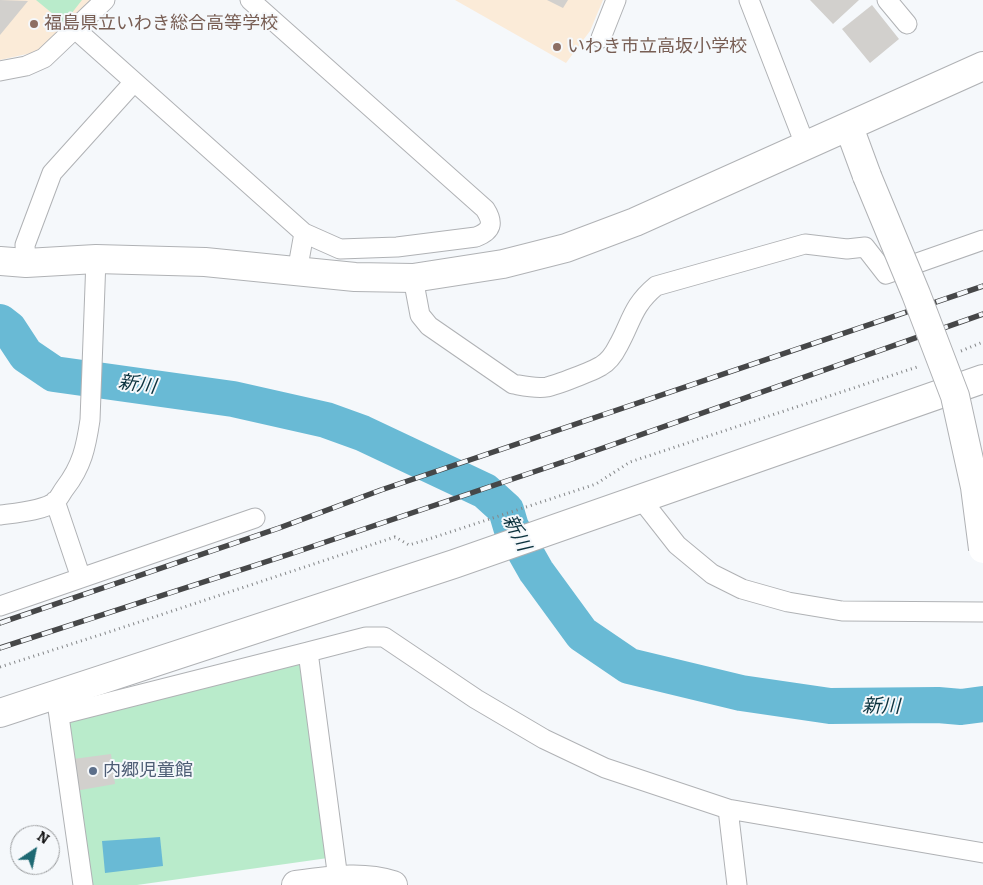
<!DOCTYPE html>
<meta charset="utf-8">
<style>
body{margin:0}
#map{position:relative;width:983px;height:885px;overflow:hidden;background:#f5f8fb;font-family:Bitter,serif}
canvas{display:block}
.north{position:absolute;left:10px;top:825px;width:50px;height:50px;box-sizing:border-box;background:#f5f8fb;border:1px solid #9b9d9f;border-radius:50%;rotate:34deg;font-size:14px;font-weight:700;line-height:20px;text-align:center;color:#151516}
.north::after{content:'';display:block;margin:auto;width:18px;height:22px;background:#1e6973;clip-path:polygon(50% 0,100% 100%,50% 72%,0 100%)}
</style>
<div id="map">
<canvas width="983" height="885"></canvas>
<div class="north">N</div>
</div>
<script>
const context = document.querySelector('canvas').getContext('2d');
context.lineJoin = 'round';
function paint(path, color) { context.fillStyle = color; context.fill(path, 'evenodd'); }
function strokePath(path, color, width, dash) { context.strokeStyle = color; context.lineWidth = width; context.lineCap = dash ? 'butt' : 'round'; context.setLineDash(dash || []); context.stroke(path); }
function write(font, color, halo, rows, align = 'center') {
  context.font = font + ' Bitter,"Noto Sans JP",serif'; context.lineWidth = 4; context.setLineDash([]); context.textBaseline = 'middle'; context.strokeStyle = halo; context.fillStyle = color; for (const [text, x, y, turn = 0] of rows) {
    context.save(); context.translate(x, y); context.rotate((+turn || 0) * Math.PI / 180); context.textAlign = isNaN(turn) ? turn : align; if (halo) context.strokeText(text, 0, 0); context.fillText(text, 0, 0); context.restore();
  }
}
paint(new Path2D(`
 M0 0H91L55 37 36 52 0 60Z
 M455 0H603L590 31 566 63Z`), '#fbebd8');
paint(new Path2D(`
 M36 0H82L64 23Z
 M308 652 335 857 137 885H83L59 715Z`), '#b9ebcb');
paint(new Path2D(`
 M160 837 163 866 105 873 102 841Z`), '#69bad5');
strokePath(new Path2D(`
 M0 322 9 329 26 355 54 374 233 399 326 420 362 433 485 491 506 510 511 527 536 571 582 634 629 666 741 693 830 706 938 705 961 707 983 704`), '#69bad5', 36);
paint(new Path2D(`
 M0 0 28 1 0 35Z
 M547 0H568L563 8Z
 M810 0H859L833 24Z
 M872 5 899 39 870 63 842 29Z
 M111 754 115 784 75 791 73 759Z`), '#d2d0cd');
const street = new Path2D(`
 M749 0 806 147
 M887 0 907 24
 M75 29 304 233 340 249 397 247 476 237C492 231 494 223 485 209L250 0
 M601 38 616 0
 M0 71 26 66 44 58 105 0
 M26 263 25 245 52 173 134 82
 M297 272 304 233
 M413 278 420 315 429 326 513 384C524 386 536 389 547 387 556 385 593 371 601 366 608 362 614 354 618 346 632 321 632 306 656 286L805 244 847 249 865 247 886 274 983 240
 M641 499 677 545 712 574 742 589 788 602 842 611 983 612
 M0 515C15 513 44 511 56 501 59 498 62 492 65 488 82 466 86 447 90 420L96 259
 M81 578 255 518
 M0 606 81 578 55 501
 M308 652 366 637H384L476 699 544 739 605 768 728 809 983 853
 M57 702 83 885
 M59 715 308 652 338 879
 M728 809 737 885`);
const secondary = new Path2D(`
 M849 127 867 176
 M0 261 26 263 96 259 205 262 355 277 413 278 503 264 566 248 635 222 983 66
 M0 713 454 564 983 379
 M296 885C328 881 361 875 393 885`);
strokePath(street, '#b0b2b5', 21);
strokePath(secondary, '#b0b2b5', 30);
strokePath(new Path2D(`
 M961 351 983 342
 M0 667 112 631 395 537 409 545 432 538 596 484 630 462 920 366`), '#848688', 3, [1, 4]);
strokePath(street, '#fff', 19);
strokePath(secondary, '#fff', 28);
const rail = new Path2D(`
 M0 623 279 528 381 490 983 286
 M0 648 290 554 569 460 983 314`);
strokePath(rail, '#464748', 5.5);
strokePath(rail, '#f5f8fb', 4, [11]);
const secondaryBridge = new Path2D(`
 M867 176 916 294 955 396 975 487 983 549`);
strokePath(secondaryBridge, '#b0b2b5', 30, []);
strokePath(secondaryBridge, '#fff', 28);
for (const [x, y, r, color] of [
 [34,24,5,"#8d6e63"],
 [557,47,5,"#8d6e63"],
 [93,771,5,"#5c6f8a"]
]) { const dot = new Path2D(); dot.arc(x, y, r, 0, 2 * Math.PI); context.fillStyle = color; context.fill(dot); strokePath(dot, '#f5f8fb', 2); }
write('18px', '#785e54', '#f5f8fb', [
 ["福島県立いわき総合高等学校",44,24],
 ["いわき市立高坂小学校",567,47]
], 'left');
write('18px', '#4e5e75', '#f5f8fb', [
 ["内郷児童館",103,771]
], 'left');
write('italic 19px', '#0b323e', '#f5f8fb', [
 ["新川",137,385,8],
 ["新川",516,533,63],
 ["新川",881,707,1]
]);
</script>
